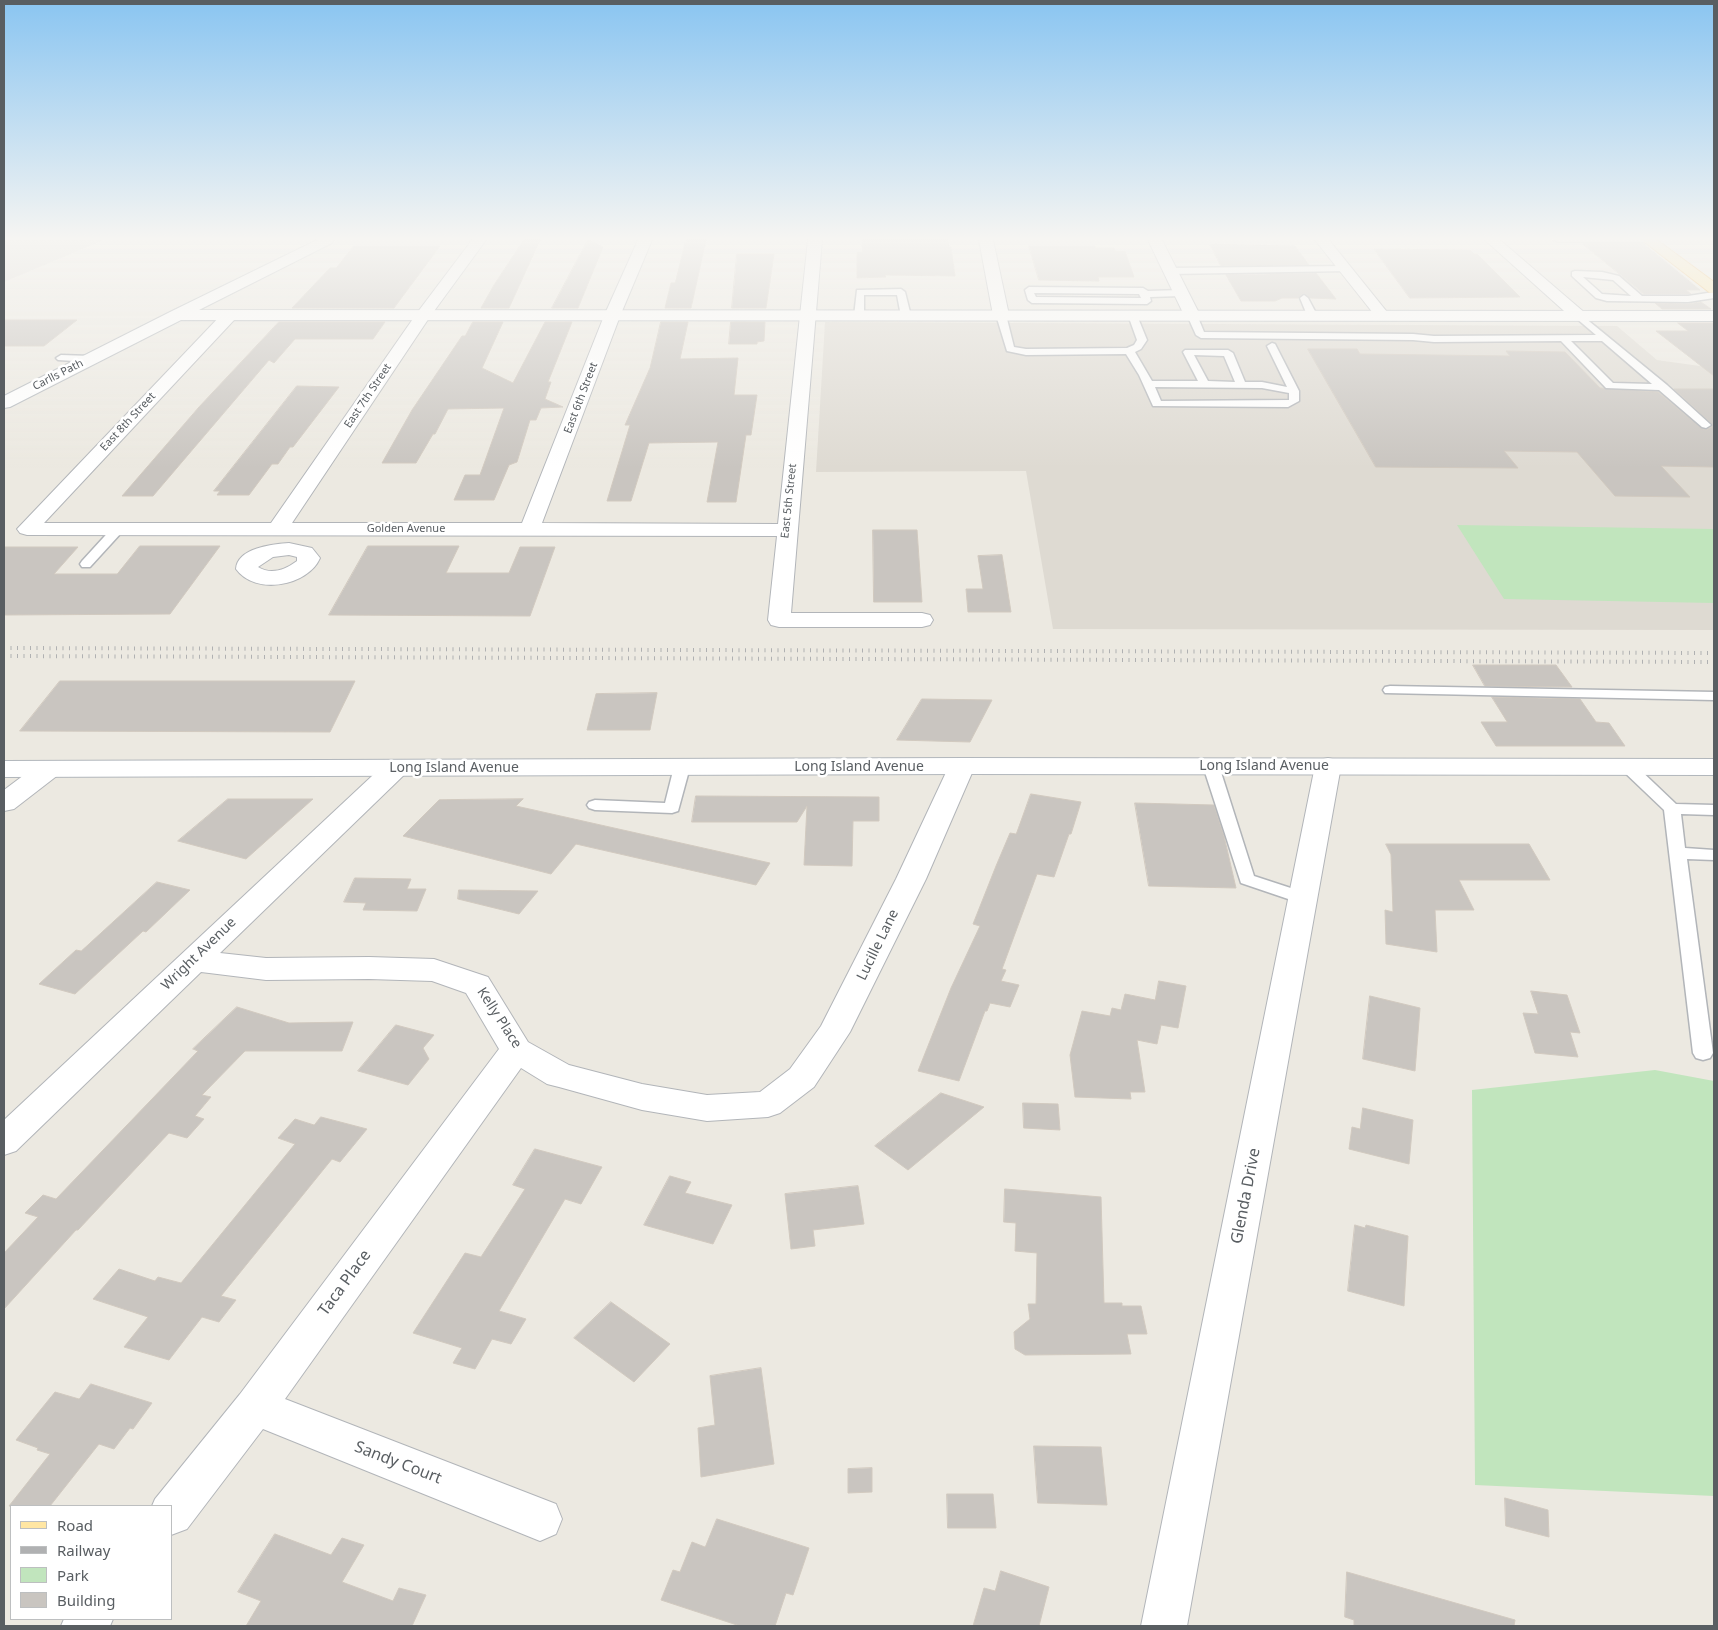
<!DOCTYPE html>
<style>
body{margin:0}
#map{position:relative;width:1718px;height:1630px;overflow:hidden;background:#ece9e1;font-family:"Noto Sans",sans-serif}
canvas{display:block}
.frame{position:absolute;inset:0;border:5px solid #595e62;pointer-events:none}
.legend{position:absolute;left:10px;top:1505px;width:162px;height:115px;box-sizing:border-box;background:#fff;border:1px solid #bdbfc0;margin:0;padding:6px 9px;list-style:none;font-size:15px;color:#595e62}
.legend li{display:flex;align-items:center;gap:10px;height:25px}
.legend b{width:25px;border:1px solid #bdbfc0}
</style>
<div id="map">
<canvas width="1718" height="1630"></canvas>
<div class="frame"></div>
<ul class="legend">
<li><b style="height:6px;background:#ffe6a3"></b>Road</li>
<li><b style="height:6px;background:#b0b1b2"></b>Railway</li>
<li><b style="height:14px;background:#c1e5bd"></b>Park</li>
<li><b style="height:14px;background:#c9c5c0"></b>Building</li>
</ul>
</div>
<script>
const context = document.querySelector('canvas').getContext('2d');
context.lineJoin = 'round';
function paint(path, color) { context.fillStyle = color; context.fill(path, 'evenodd'); }
function strokePath(path, color, width, dash) { context.strokeStyle = color; context.lineWidth = width; context.lineCap = dash ? 'butt' : 'round'; context.setLineDash(dash || []); context.stroke(path); }
function write(font, color, halo, rows, align = 'center') {
  context.font = font + ' "Noto Sans",sans-serif'; context.lineWidth = 5; context.setLineDash([]); context.textBaseline = 'middle'; context.strokeStyle = halo; context.fillStyle = color; for (const [text, x, y, turn = 0] of rows) {
    context.save(); context.translate(x, y); context.rotate((+turn || 0) * Math.PI / 180); context.textAlign = isNaN(turn) ? turn : align; if (halo) context.strokeText(text, 0, 0); context.fillText(text, 0, 0); context.restore();
  }
}
paint(new Path2D(`
 M4 240H104L4 282Z`), '#dddad5');
paint(new Path2D(`
 M825 322 1617 326 1657 360 1714 368V630L1053 629 1026 471 816 472Z`), '#dedad2');
paint(new Path2D(`
 M1457 525 1714 529V603L1504 599Z
 M1655 1070 1714 1081V1496L1475 1485 1472 1090Z`), '#c1e5bd');
const building = new Path2D(`
 M524 240H540L509 308H481L494 285Z
 M588 240 603 247 578 308H552Z
 M686 240H706L691 308H665L671 283H675Z
 M862 240H948L949 247H951L955 276 885 275 886 277 857 278V252H862Z
 M1210 244 1295 246 1309 265 1221 266Z
 M1583 244H1644L1700 290H1686L1691 294H1644Z
 M354 246H440L394 308H292L330 268H336Z
 M1029 246H1095L1096 248H1114L1115 251H1125L1134 277H1098L1099 281 1039 280Z
 M1374 249 1470 250 1474 254H1477L1520 297 1410 298Z
 M737 254H774L766 308H732Z
 M1316 273 1336 299 1310 298 1304 293 1298 298H1282L1275 301H1241L1226 275Z
 M1701 302 1711 309H1662L1655 303 1688 304Z
 M4 320H77L44 346H4Z
 M279 322H385L373 339H295L274 363 269 360 153 496H122L199 407Z
 M473 322H503L482 368 513 383 545 322H572L548 382H551L545 399 563 407 541 408 536 420H530L517 462 509 465 494 500H454L465 475H480L504 408 448 409 435 434H433L416 463H382L412 410 462 336H465Z
 M661 322H688L680 359 738 358 734 395H757L751 435H746L736 502H707L718 442 649 443 631 501H607L630 425H625L650 368Z
 M731 322H765L764 341 757 342V344H729Z
 M1678 323H1714V376L1656 331H1688Z
 M1308 349H1357L1360 354 1510 356 1506 351 1565 352 1600 388 1658 392 1701 428 1706 430 1712 427V424L1674 389H1714V467L1661 466 1690 497 1615 496 1577 452 1504 451 1518 468 1376 467Z
 M297 386 339 387 293 447H290L278 464H272L249 495H217L220 491H214Z
 M873 530H917L922 602H874Z
 M140 546H220L170 614 4 615V547H78L54 574H117Z
 M368 546H459L446 573H509L520 547H555L530 616 329 615Z
 M1002 555 1011 612H968L966 589H983L978 556Z
 M1473 665H1556L1572 687 1485 686Z
 M60 681H355L330 732 20 731Z
 M657 693 650 730H587L596 694Z
 M1492 697 1580 699 1596 722 1609 723 1625 746H1496L1481 722H1507Z
 M922 699 992 700 970 742 897 740Z
 M1031 794 1081 802 1071 834H1069L1054 877 1037 874 1002 969 1006 970 1001 981 1019 985 1010 1007 990 1003 987 1011H985L959 1081 918 1071 951 988 980 926 973 924 996 866 1010 833 1016 834Z
 M696 796 879 797V821H853L852 866 804 865 807 806 797 822H692Z
 M228 799H313L246 859 178 841Z
 M523 799 516 806 770 863 756 885 576 844 551 874 403 836 439 800Z
 M1135 803 1214 805 1224 836 1236 888 1149 886Z
 M1386 844H1529L1550 880H1459L1474 910H1435L1437 952 1386 944 1385 910 1393 912 1391 855Z
 M355 878 411 879 407 889H426L417 911 363 910 366 903 344 902Z
 M157 882 190 890 146 932 143 931 75 994 39 984 76 950 81 951Z
 M459 890 538 891 519 914 458 899Z
 M1159 981 1186 986 1178 1028 1161 1025 1157 1044 1137 1040 1145 1092H1130L1131 1099 1075 1097 1070 1055 1082 1011 1110 1016 1112 1008 1121 1010 1125 994 1155 1000Z
 M1531 991 1567 995 1580 1033 1570 1032 1578 1057 1535 1053 1523 1013 1538 1014Z
 M1370 996 1420 1008 1415 1071 1363 1059Z
 M237 1007 289 1023 353 1022 342 1051H245L202 1095 211 1097 195 1116 204 1119 187 1138 169 1133 78 1230H76L4 1309V1253L38 1217 25 1213 43 1195 56 1199 198 1051 193 1049Z
 M396 1025 434 1035 423 1048 429 1059 408 1085 358 1071Z
 M941 1093 984 1107 908 1170 875 1146Z
 M1023 1103 1058 1104 1060 1130 1024 1128Z
 M1363 1108 1413 1120 1409 1164 1349 1149 1352 1127 1360 1129Z
 M321 1117 367 1129 340 1162 332 1159 221 1296 236 1300 219 1322 202 1317 169 1360 124 1347 148 1317 93 1299 119 1269 155 1281 158 1277 181 1283 295 1144 278 1138 295 1119 314 1125Z
 M535 1149 602 1167 581 1204 565 1199 499 1311 526 1319 511 1344 492 1339 475 1369 453 1363 462 1348 413 1333 465 1253 481 1257 525 1189 513 1185Z
 M670 1176 691 1182 685 1193 732 1205 713 1244 644 1225Z
 M858 1186 864 1224 813 1230 815 1246 791 1249 785 1194Z
 M1005 1189 1101 1197 1104 1303H1122V1306H1141L1147 1334H1127L1131 1354 1025 1355 1015 1349 1014 1332 1030 1319 1028 1304H1036L1037 1253 1015 1251 1016 1223 1004 1222Z
 M1355 1225 1365 1228 1366 1225 1408 1236 1404 1306 1348 1291Z
 M611 1302 670 1344 634 1382 574 1338Z
 M761 1368 774 1464 701 1477 698 1428 715 1425 710 1376Z
 M91 1384 152 1403 133 1429 130 1428 114 1449 99 1444 50 1506H9L50 1454 37 1450 38 1448 16 1440 55 1392 79 1399Z
 M1034 1446 1101 1447 1107 1505 1038 1503Z
 M872 1468V1492L848 1493V1469Z
 M947 1494H993L996 1528H948Z
 M1505 1498 1548 1510 1549 1537 1506 1526Z
 M717 1519 809 1548 793 1595 786 1593 775 1626H740L661 1600 673 1570 680 1572 692 1542 705 1547Z
 M275 1534 331 1555 342 1538 364 1545 342 1582 393 1601 399 1588 426 1595 412 1626H246L261 1601 238 1592Z
 M1001 1571 1049 1587 1039 1626H973L984 1588 995 1591Z
 M1347 1572 1515 1620 1514 1626H1354V1620L1345 1617Z`);
paint(building, '#c9c5c0');
strokePath(building, '#d1c9bf', 1);
const lane = new Path2D(`
 M1554 240H1653L1649 242H1558Z
 M1345 266 1348 267V271L1170 274 1166 271 1170 268Z
 M1575 271 1602 272 1619 276 1642 296H1688L1714 292V298L1688 302 1607 301 1596 298 1572 276V272ZM1583 277 1613 280 1631 296 1602 294Z
 M1029 287 1143 288 1148 291 1181 290 1185 293 1181 296 1150 297 1151 301 1147 304 1032 303 1028 300 1025 290ZM1034 293 1139 294 1141 298 1036 297Z
 M901 289 905 292 911 316 909 318H903L901 316 897 295H864V316L859 319 854 316 857 290Z
 M1304 295 1308 298 1317 315 1315 317 1312 318 1307 315 1300 298Z
 M1001 312 1006 315 1014 347 1026 349 1127 348 1134 345 1137 340 1128 315 1133 312 1136 313 1147 340 1141 349 1135 352 1152 381H1198L1183 352 1185 350H1228L1233 353 1245 382H1262L1287 387 1267 346 1272 343 1275 344 1299 391V401L1288 407 1153 406 1139 375 1126 354 1026 355 1007 351 996 315ZM1194 355 1224 356 1235 382 1208 381ZM1155 387 1262 388 1289 393V400L1161 401Z
 M1192 312 1197 315 1204 332 1413 334 1434 336 1596 335 1576 318V314L1579 313 1667 385 1711 425 1706 428 1702 427 1659 390 1606 388 1561 341 1434 342 1413 340 1201 338 1196 335 1187 315ZM1571 341H1602L1652 384 1613 383Z
 M61 355 91 356 96 359 91 362 58 360 56 358Z
 M118 525 124 529 122 532 90 567H82L80 564 82 561 114 526Z
 M1390 686 1714 692V700L1385 693 1383 690 1385 687Z
 M1211 761 1217 763 1219 766 1254 876 1309 894 1312 898 1309 902 1303 904 1297 902 1241 883 1203 766 1205 763Z
 M682 762 688 764 690 767 678 811 672 813 595 810 589 808 587 805 589 802 595 800 665 803 674 767 676 764Z
 M1628 762 1634 764 1676 804 1714 805V815L1681 814 1685 848 1714 850V860L1687 859 1713 1053 1710 1058 1703 1060 1696 1058 1693 1053 1664 810 1622 770 1620 767 1622 764Z`);
const street = new Path2D(`
 M472 240H486L429 318 292 523H522L604 316 638 240H652L620 316 542 523 778 524 808 240H822L791 613H922L930 615 933 620 930 625 922 627H779L771 625 768 620 777 536 27 535 20 533 17 529 223 313H235L237 316 235 319 44 523H271L417 313Z
 M979 240H993L1009 315 1006 318H996L993 315Z
 M1148 240H1162L1200 315 1197 318H1187L1184 315Z
 M1315 240H1329L1387 312 1390 315 1387 318H1377Z
 M1485 240H1500L1585 313 1587 316 1585 319H1573Z
 M289 543 312 548 320 558C308 586 255 596 236 569 237 548 273 544 289 543ZM289 555 297 557V561C285 570 271 575 258 567L273 557Z
 M962 758 971 760 975 766 926 879 850 1032 814 1087 780 1113 768 1117 707 1121 642 1110 559 1087 547 1084 521 1068 285 1399 556 1504 562 1519 556 1534 540 1541 263 1429 187 1529 171 1535V1506H152L155 1499 240 1394 499 1049 466 993 432 981 369 979 266 980 201 972 16 1151 4 1155V1120L387 762 396 760 405 762 409 768 405 774 220 953 266 958 369 957 434 959 488 977 528 1042 569 1065 642 1084 707 1095 760 1092 790 1069 821 1026 896 879 949 766 953 760Z
 M1328 758 1337 760 1341 766 1187 1626H1141L1315 766 1319 760Z
 M49 761 58 763 62 769 58 775 14 809 4 811V790L40 763Z
 M64 1619H113L110 1626H61Z`);
const secondary = new Path2D(`
 M317 240H334L332 243 199 310 1714 311V321L181 320 10 407 4 408V396L170 312Z
 M962 758 1714 759V775L962 774 4 777V761Z`);
const primary = new Path2D(`
 M1642 240H1657L1714 282V293L1709 292Z`);
strokePath(lane, '#b2b5b9', 3);
strokePath(street, '#b2b5b9', 2);
strokePath(secondary, '#b2b7bc', 2);
strokePath(primary, '#f1b455', 2);
paint(lane, '#fff');
paint(street, '#fff');
paint(secondary, '#fff');
paint(primary, '#ffe6a3');
strokePath(new Path2D(`
 M4 648 1714 653
 M4 656 1714 662`), '#b0b1b2', 4, [1, 5.5]);
const sky = context.createLinearGradient(0, 0, 0, 468);
sky.addColorStop(0, '#8ac5f1');
sky.addColorStop(0.51, '#f6f5f2');
sky.addColorStop(1, '#f6f5f200');
context.fillStyle = sky;
context.fillRect(0, 0, 1718, 468);
write('11px', '#595e62', '#fff', [
 ["Carlls Path",58,375,-27],
 ["East 7th Street",368,396,-56],
 ["East 6th Street",581,398,-69],
 ["East 8th Street",128,422,-47],
 ["East 5th Street",789,501,-84],
 ["Golden Avenue",406,529]
]);
write('14px', '#595e62', '#fff', [
 ["Long Island Avenue",1264,766],
 ["Long Island Avenue",859,767],
 ["Long Island Avenue",454,768],
 ["Lucille Lane",878,945,-64],
 ["Wright Avenue",199,954,-44],
 ["Kelly Place",499,1018,57]
]);
write('16px', '#595e62', '#fff', [
 ["Glenda Drive",1246,1196,-79],
 ["Taca Place",345,1283,-54],
 ["Sandy Court",398,1463,21]
]);
</script>
